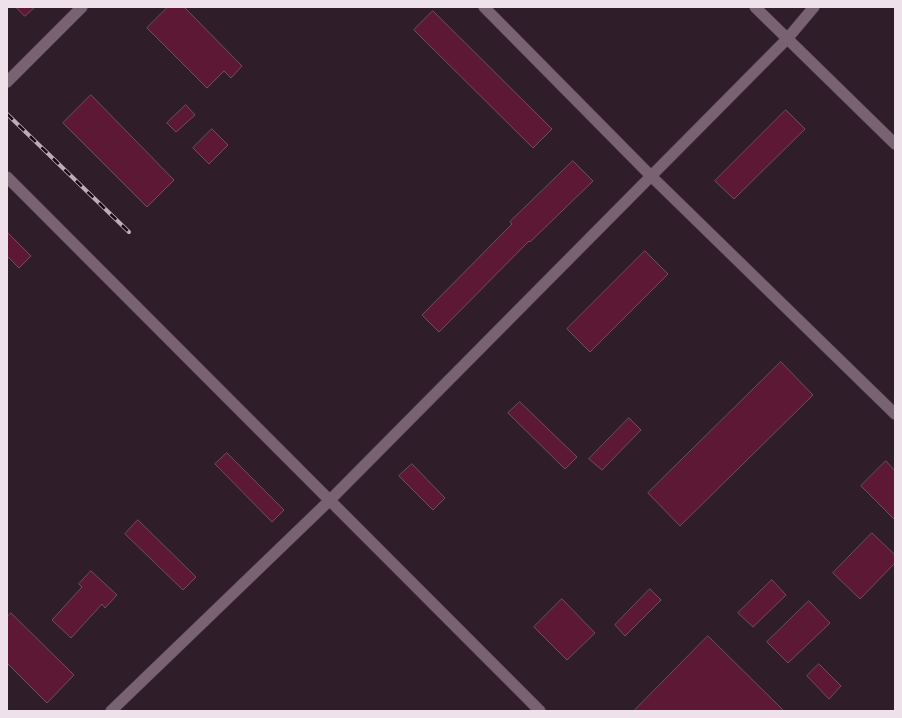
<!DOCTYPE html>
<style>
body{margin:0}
#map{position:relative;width:902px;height:718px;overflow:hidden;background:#301d2a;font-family:"Source Sans 3",sans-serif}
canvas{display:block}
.frame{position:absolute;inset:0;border:8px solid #efe1ea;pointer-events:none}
</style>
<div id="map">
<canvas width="902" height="718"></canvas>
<div class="frame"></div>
</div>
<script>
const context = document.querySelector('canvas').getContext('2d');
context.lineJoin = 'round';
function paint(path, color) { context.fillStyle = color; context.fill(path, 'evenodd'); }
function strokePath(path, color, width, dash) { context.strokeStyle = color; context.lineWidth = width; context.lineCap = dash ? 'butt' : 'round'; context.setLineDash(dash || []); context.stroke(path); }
const building = new Path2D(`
 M16 7H35L25 16Z
 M168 7H184L242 66 231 78 224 71 207 88 147 28Z
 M433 11 552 129 533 148 414 30Z
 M91 95 174 180 147 207 63 123Z
 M186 105 195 115 176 132 167 123Z
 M786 110 805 129 734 199 715 181Z
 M212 129 228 145 209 164 193 148Z
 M573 161 593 181 530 242 529 241 439 332 422 315 512 224 510 222Z
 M7 232 31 256 19 268 7 256Z
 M645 251 668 274 590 352 567 329Z
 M781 362 813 395 680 526 648 493Z
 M520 402 577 457 565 469 508 413Z
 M629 418 641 430 602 470 589 459Z
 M227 453 284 510 272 522 215 464Z
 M886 461 895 471V520L861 486Z
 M412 464 445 498 433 510 399 476Z
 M138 520 196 577 183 590 125 534Z
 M872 533 895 555V563L860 599 833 573Z
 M91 571 117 595 105 608 102 604 71 638 52 620 82 587 79 584Z
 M772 580 786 595 753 627 738 613Z
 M650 589 661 600 625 636 615 625Z
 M562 599 595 633 567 660 534 627Z
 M809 601 830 623 788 663 767 642Z
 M11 613 74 675 47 703 7 663V617Z
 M708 636 784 711H634Z
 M819 664 841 686 829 699 807 676Z`);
paint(building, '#5c1835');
strokePath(building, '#6c525a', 1);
const minor = new Path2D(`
 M484 7 650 175 895 414
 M755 7 895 144
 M7 82 82 7
 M7 177 540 711
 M111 711 330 500 787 39 814 7`);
strokePath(minor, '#4b3b47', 12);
strokePath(minor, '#796272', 11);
const rail = new Path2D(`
 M7 114 129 232`);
strokePath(rail, '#bdadb7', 4);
strokePath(rail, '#130a10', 2.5, [8]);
</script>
